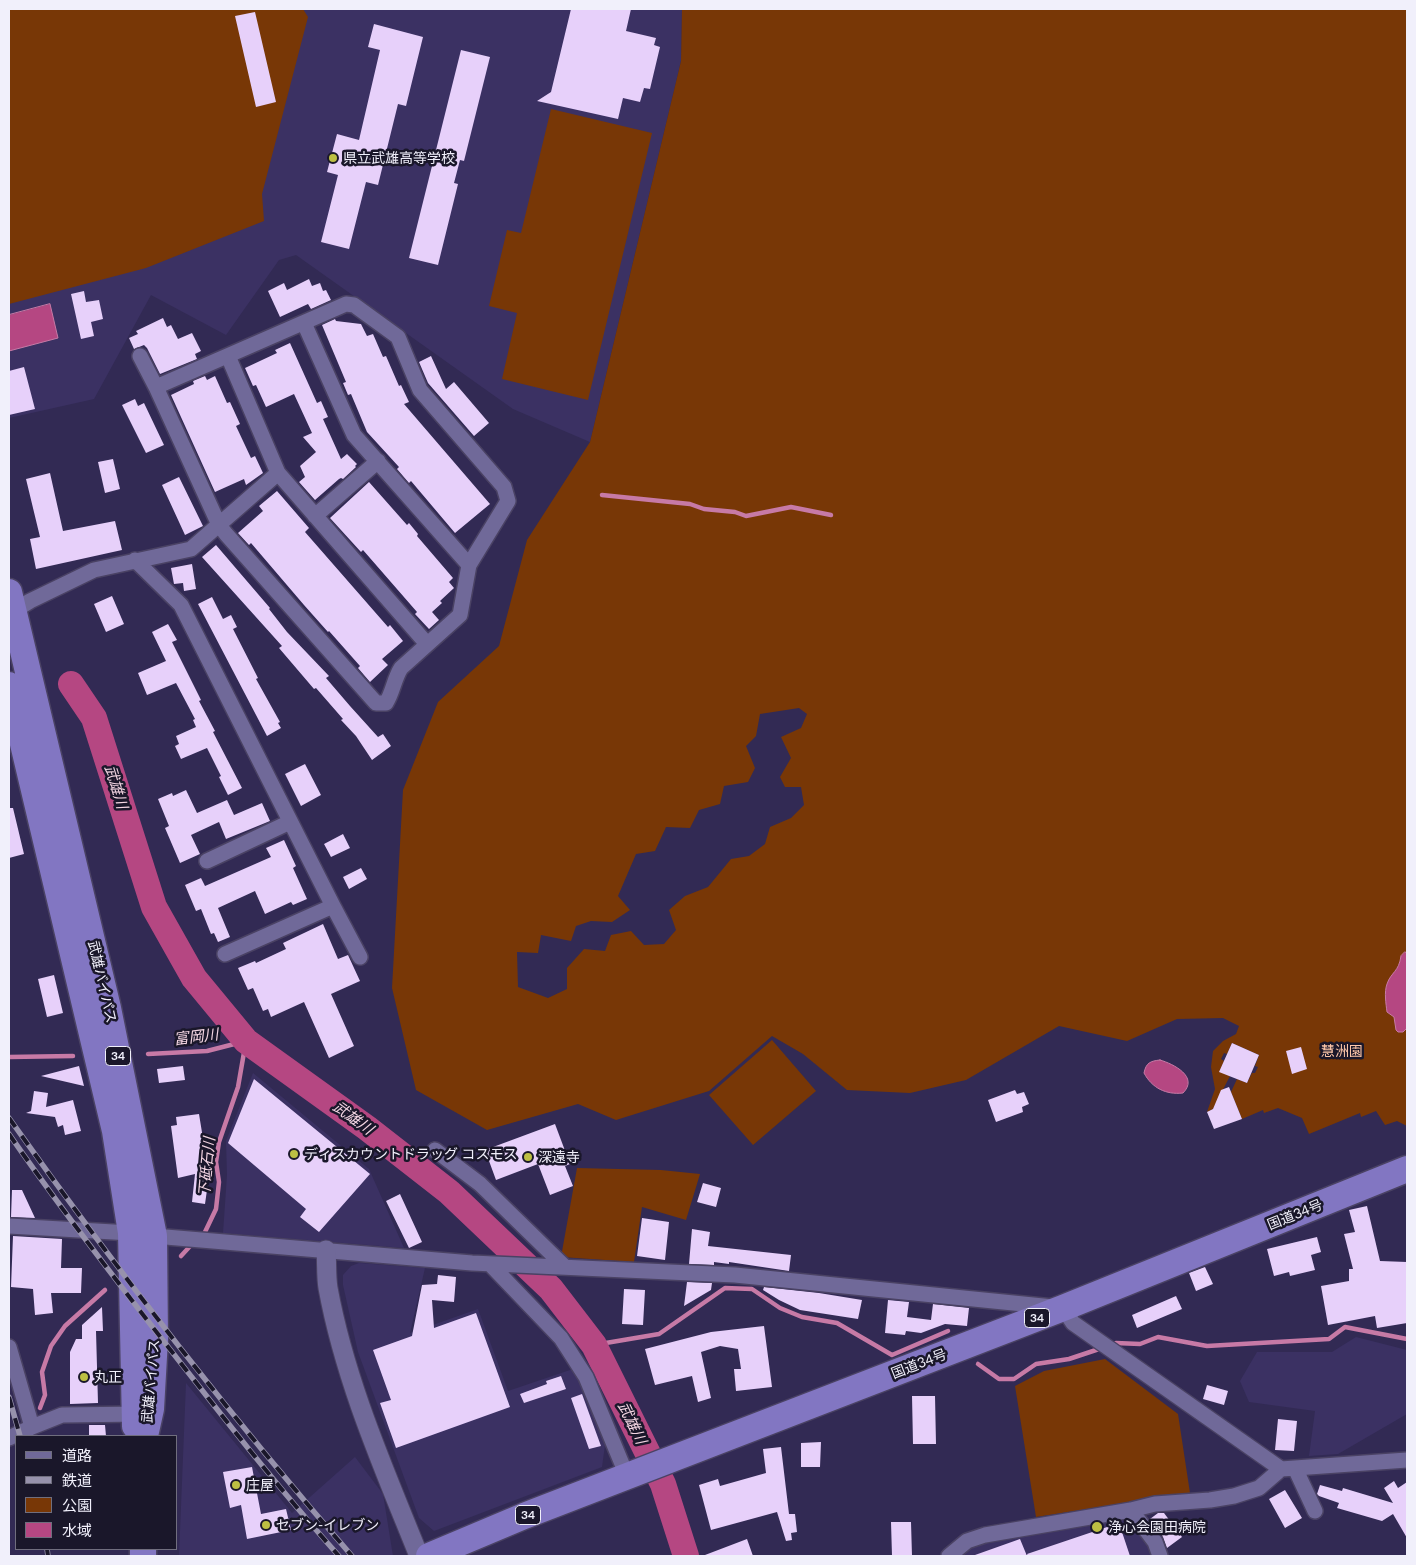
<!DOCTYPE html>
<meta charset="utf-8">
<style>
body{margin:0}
#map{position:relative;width:1416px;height:1565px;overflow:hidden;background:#322a54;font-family:Lato,"Noto Sans JP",sans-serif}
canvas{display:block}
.frame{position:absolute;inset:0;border:10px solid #f1f0fb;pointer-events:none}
.legend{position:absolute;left:15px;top:1435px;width:162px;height:115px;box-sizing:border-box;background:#1a172a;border:1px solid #706e7e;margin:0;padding:6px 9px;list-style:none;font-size:15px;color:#f1f0fb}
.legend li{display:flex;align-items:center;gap:10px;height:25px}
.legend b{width:25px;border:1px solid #706e7e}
</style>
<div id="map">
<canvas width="1416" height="1565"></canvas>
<div class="frame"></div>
<ul class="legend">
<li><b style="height:6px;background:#706999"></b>道路</li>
<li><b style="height:6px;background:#9792ac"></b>鉄道</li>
<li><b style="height:14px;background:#783706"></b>公園</li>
<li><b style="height:14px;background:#b54782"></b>水域</li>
</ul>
</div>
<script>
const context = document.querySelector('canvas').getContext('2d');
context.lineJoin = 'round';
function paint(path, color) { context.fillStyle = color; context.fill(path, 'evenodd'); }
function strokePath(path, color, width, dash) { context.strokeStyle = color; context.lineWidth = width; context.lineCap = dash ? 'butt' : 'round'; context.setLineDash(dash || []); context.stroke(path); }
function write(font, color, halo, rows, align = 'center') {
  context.font = font + ' Lato,"Noto Sans JP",sans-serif'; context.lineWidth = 5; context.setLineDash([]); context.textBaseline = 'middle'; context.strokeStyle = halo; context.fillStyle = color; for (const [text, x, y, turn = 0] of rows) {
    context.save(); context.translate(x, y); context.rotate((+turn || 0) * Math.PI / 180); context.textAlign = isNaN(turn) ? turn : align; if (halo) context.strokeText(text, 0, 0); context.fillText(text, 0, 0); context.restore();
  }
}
paint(new Path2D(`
 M9 9H682L681 61 590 442 513 409 296 255 279 260 226 335 151 295 94 399 9 418Z
 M253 1073 369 1169 404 1248 223 1233 227 1175 226 1141Z
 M359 1263 425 1268 410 1333 478 1309 508 1391 573 1369 588 1397 605 1445 602 1467 434 1531 419 1518 358 1352 343 1285V1275L351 1266Z
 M1356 1337 1407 1350V1414L1338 1454 1309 1456 1315 1411 1249 1402 1240 1381 1257 1352H1332Z
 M186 1383 292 1513 355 1457 383 1494 393 1556H179Z
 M1127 1515 1156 1556H955L959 1552 986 1539Z`), '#3b3163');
paint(new Path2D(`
 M9 9H303L308 17 262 194 264 221 146 268 9 304Z
 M682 9H1407V1126L1397 1121 1385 1125 1376 1111 1361 1117 1360 1113 1309 1134 1302 1118 1278 1108 1264 1113 1263 1110 1242 1119 1231 1092 1237 1079 1247 1083 1252 1073H1255L1258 1067 1255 1066 1259 1055 1232 1043 1227 1054 1224 1053 1221 1059 1224 1061 1220 1071 1230 1076 1213 1109 1207 1112 1215 1089 1211 1067 1213 1051 1223 1041 1236 1034 1239 1026 1223 1018 1177 1019 1127 1041 1059 1026 966 1080 910 1093 847 1090 803 1054 772 1036 709 1091 616 1120 578 1104 487 1130 416 1090 392 988 403 790 438 702 499 646 527 540 590 442 681 61ZM799 708 807 714 801 728 781 737 791 758 780 777 785 787H801L804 805 791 818 770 827 765 844 749 856 731 859 708 887 685 896 669 910 676 930 664 944 644 945 631 931 611 935 605 951 584 949 567 968V989L548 998 518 987 517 952 538 953 541 935 571 941 576 926 591 921 612 922 630 910 618 896 636 854 655 851 666 827 690 828 699 810 720 804 724 786 748 782 755 768 746 746 756 736 760 714Z
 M551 109 652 133 588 400 502 379 517 313 489 306 507 230 521 233Z
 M772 1040 816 1091 753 1145 709 1095Z
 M577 1168 661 1170 700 1174 686 1220 642 1207 634 1262 561 1257Z
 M1105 1359 1178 1414 1190 1493 1036 1517 1015 1386 1044 1371Z`), '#783706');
const water = new Path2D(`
 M50 304 58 338 9 351V315Z
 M1405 952 1407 953V1028L1403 1032H1398L1396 1030 1394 1017 1387 1012C1386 1004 1384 992 1387 984 1391 972 1399 972 1401 956Z
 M1160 1060C1174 1064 1199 1077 1183 1093 1166 1095 1152 1088 1144 1073 1146 1063 1150 1061 1160 1060Z`);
paint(water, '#b54782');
strokePath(water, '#c77aa6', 1);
strokePath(new Path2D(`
 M602 495 690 504 704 509 735 512 746 516 791 507 831 515
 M148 1054 207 1051 246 1041 238 1087 219 1142 216 1162 219 1182 216 1209 205 1232 201 1236
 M9 1057 73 1056
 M181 1256 193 1243
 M594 1345 659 1334 725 1288 752 1289 780 1308 802 1317 837 1323 892 1355 948 1331
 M1112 1345 1116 1343 1140 1344 1158 1337 1207 1346 1329 1339 1345 1327 1407 1339
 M978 1364 999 1379H1014L1036 1364 1069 1359 1102 1348
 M40 1408 45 1395 42 1372 51 1346 65 1326 105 1290`), '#c77aa6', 4.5);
strokePath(new Path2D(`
 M71 684 94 718 154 907 194 978 246 1041 367 1128 449 1192 551 1289 594 1345 663 1484 686 1556`), '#b54782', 26);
paint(new Path2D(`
 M571 9H631L626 31 656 38 654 45 660 47 650 89 644 88 640 102 623 98 618 119 537 101 551 92Z
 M255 12 276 102 256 107 235 16Z
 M374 24 423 37 406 106 398 104 378 185 366 182 349 249 321 242 338 175 327 172 337 134 359 140 380 50 368 47Z
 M461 50 490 57 464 161 460 160 454 183 458 184 438 265 409 258Z
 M309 279 312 286 320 283 323 291 326 290 331 300 311 309 308 304 280 317 268 291 284 283 287 290Z
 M84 291 86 302 99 300 103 319 91 322 94 336 81 339 71 294Z
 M163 318 167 327 171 325 178 339 192 333 201 351 195 354 197 359 160 374 147 348 144 345 134 349 129 338 138 334 136 331Z
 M335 319 336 321 361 324 367 336 373 334 383 357 386 356 399 386 401 385 409 402 404 404 490 504 455 533 411 481 409 483 397 469 399 467 367 432 351 394 348 395 343 383 346 382 322 325Z
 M290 343 317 403 321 401 328 417 323 419 341 459 347 454 357 464 355 466 356 467 343 479 341 478 339 479 315 500 299 482 305 477 300 466 316 452 303 437 312 433 294 394 266 407 256 385 253 386 245 368 277 353 275 350Z
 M431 356 446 389 454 382 489 423 474 436 428 383 419 362Z
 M24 367 35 409 9 415V371Z
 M205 376 207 380 215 376 227 403 230 402 240 424 236 426 251 458 255 456 263 473 246 485 244 479 215 492 171 395 194 384 193 381Z
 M135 399 138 406 144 403 164 445 146 453 122 405Z
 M113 459 120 489 105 493 98 462Z
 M50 473 63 531 115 521 122 550 36 569 30 539 40 537 26 479Z
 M179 477 203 526 185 535 162 485Z
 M369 482 407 525 409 523 418 534 417 536 453 578 449 582 454 588 440 601 442 603 432 612 439 620 429 629 415 614 417 612 363 550 361 552 330 518Z
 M277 491 309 528 305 532 388 627 390 625 403 641 382 659 388 665 370 682 358 668 360 666 329 631 328 632 304 605 251 543 249 545 238 533 263 511 259 506Z
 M216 545 270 608 269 609 287 632 329 676 326 678 350 706 378 737 383 734 391 746 372 760 356 736 341 720 343 719 316 688 314 689 279 648 282 646 202 557Z
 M192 564 196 589 184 591 183 583 174 584 171 568Z
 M112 596 124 624 106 632 94 604Z
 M212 597 223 619 231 615 237 627 233 629 258 678 256 679 280 722 278 723 281 728 267 736 198 604Z
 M168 624 177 640 172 642 201 700 199 701 215 731 213 732 242 788 228 795 219 777 221 776 207 748 181 759 175 746 179 744 176 736 196 727 193 720 195 719 176 683 147 695 138 673 166 661 152 632Z
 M305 764 321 795 301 806 285 774Z
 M186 790 197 813 227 800 234 815 262 803 270 821 226 839 219 822 191 835 200 854 180 863 165 828 169 826 158 799 172 793 173 796Z
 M9 808H13L24 854 9 858Z
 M343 834 350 848 331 857 324 844Z
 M284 840 296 866 293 868 307 899 293 905 291 902 265 914 255 891 218 908 230 937 218 942 214 933 211 934 201 909 196 911 185 885 201 878 205 886 271 857 266 848Z
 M361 868 367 879 349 889 343 877Z
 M323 924 338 959 348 955 360 981 331 994 354 1046 329 1058 304 1002 271 1017 268 1009 263 1011 253 988 248 990 238 968 255 961 256 963 286 949 283 943Z
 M54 975 63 1013 47 1017 38 979Z
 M1232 1043 1259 1055 1247 1083 1219 1072Z
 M1301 1047 1307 1069 1292 1074 1286 1051Z
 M79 1066 84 1086 41 1076Z
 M183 1066 185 1080 159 1083 157 1069Z
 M254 1079 370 1174 319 1232 300 1217 306 1209 228 1143Z
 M1229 1087 1242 1119 1214 1129 1207 1112 1213 1109 1221 1090Z
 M1015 1090 1017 1094 1024 1092 1029 1104 1022 1107 1023 1112 996 1122 988 1100Z
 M34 1091 48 1093 46 1107 73 1100 81 1131 65 1135 63 1125 58 1127 55 1117 26 1113 31 1111Z
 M199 1114 207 1163 205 1172 197 1174 209 1176 205 1204 192 1202 195 1174 178 1178 171 1126 177 1125 176 1117Z
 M555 1124 570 1164 565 1166 573 1186 550 1195 538 1164 496 1180 485 1150Z
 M703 1183 721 1188 716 1207 697 1202Z
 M12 1190H22L35 1218 11 1217Z
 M400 1194 422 1242 409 1248 386 1201Z
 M1367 1206 1380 1261 1407 1262V1323L1377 1328 1375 1316 1328 1325 1321 1286 1349 1281V1269H1353L1344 1234 1355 1232 1349 1210Z
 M642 1218 669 1222 665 1260 637 1256Z
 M692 1229 710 1232 708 1246 791 1255 789 1271 729 1262V1264L714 1262V1265L689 1264Z
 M13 1236 62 1239 61 1268H82L81 1293H51L53 1313 35 1315 33 1289 11 1287Z
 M1317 1237 1321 1252 1311 1255 1315 1270 1290 1276 1289 1272 1274 1276 1267 1249Z
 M1205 1267 1213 1284 1196 1291 1189 1273Z
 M438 1275 456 1277 454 1302 432 1300 434 1328 476 1313 510 1407 396 1448 380 1403 391 1400 373 1350 412 1336 422 1285 437 1284Z
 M687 1282 712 1283 711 1290 684 1306Z
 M764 1287 819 1293 862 1300 858 1319 800 1310 779 1300 763 1290Z
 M624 1289 645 1290 643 1325 622 1324Z
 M1176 1296 1182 1309 1137 1328 1132 1315Z
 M888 1300 909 1302 907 1317 931 1320 933 1304 969 1308 967 1326 945 1324 921 1333 906 1331 905 1335 885 1333Z
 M102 1307 103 1331H96L98 1403 70 1404V1352L76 1339H82V1325Z
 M764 1326 772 1387 736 1391 734 1369H741L738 1349 720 1346 701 1352 711 1398 698 1402 692 1376 655 1385 645 1349 711 1332Z
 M561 1376 566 1389 524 1403 520 1394 547 1384 546 1381Z
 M1207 1385 1228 1391 1224 1405 1203 1399Z
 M582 1394 601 1446 589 1449 571 1398Z
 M912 1396H935L936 1444H913Z
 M1278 1419 1297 1421 1294 1451 1275 1450Z
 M89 1425H105L106 1436H89Z
 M821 1442 820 1467H801V1443Z
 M781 1447 789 1514H795L797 1532 791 1533 792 1540 786 1541 777 1512 711 1530 699 1485 718 1479 720 1486 766 1473 763 1449Z
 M252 1467 261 1514 286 1509 291 1530 247 1539 241 1505 230 1508 223 1472Z
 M1394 1481 1398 1488 1407 1482V1538L1393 1514 1382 1521 1337 1508 1339 1503 1319 1496 1317 1494 1320 1485 1342 1491 1343 1488 1393 1503 1384 1488Z
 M1285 1490 1302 1518 1285 1528 1269 1499Z
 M1158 1513H1164L1182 1537 1167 1548 1163 1537 1150 1519Z
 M891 1522H911L912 1556H892Z
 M1119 1523 1130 1556H1028L1027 1554Z
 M747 1539 753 1556H705V1555Z
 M1020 1539 1027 1556H975V1555Z`), '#e7d0fa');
const minor = new Path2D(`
 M346 304 354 305 398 337 420 390 504 487 508 501 469 565 460 615 401 668C394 679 393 692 386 703H376L226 534 219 525 156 387Z
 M304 323 354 435 469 565
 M140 356 156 387
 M228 356 278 473 427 644
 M315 516 378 461
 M135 560 181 605 333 906 360 957
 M9 614 30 601 94 570 191 549 278 473
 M207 861 290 822
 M225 954 333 906
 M435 1150 480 1184 564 1266
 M9 1226 131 1233 154 1236 472 1263 735 1275 1063 1308 1073 1323 1281 1469
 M490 1264 561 1338 586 1377 627 1476
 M9 1347 32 1427 62 1415 141 1414
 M9 1438 32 1427
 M1295 1468 1315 1511
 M1131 1510 1155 1542 1160 1556
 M949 1556 967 1541 985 1535 1131 1510 1155 1504 1210 1500 1234 1496 1259 1488 1281 1469 1407 1460`);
const tertiary = new Path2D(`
 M326 1250C327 1263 326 1276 328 1288 345 1381 384 1469 419 1556`);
const trunk = new Path2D(`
 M9 592 108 1008 154 1236 155 1339 151 1409 145 1436
 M9 685 115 1131 131 1233 135 1426
 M143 1549V1556
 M429 1556 524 1516 1063 1308 1407 1169`);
strokePath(minor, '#4a4264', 18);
strokePath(tertiary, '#4a4264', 21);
strokePath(trunk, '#4a4264', 29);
strokePath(minor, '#706999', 15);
strokePath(tertiary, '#706999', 19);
strokePath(trunk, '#8276c2', 26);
const rail = new Path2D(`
 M9 1118C116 1269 230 1416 352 1556
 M9 1134C54 1199 102 1262 151 1325 212 1403 273 1482 339 1556
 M9 1397 20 1436
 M47 1549 48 1556`);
strokePath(rail, '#9792ac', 5.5);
strokePath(rail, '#1a172a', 4, [11]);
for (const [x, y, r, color] of [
 [333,158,5,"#bdbf43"],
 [294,1154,5,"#bdbf43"],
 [528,1157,5,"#bdbf43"],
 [84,1377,5,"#bdbf43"],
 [236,1485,5,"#bdbf43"],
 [266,1525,5,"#bdbf43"],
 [1097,1527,6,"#bdbf43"]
]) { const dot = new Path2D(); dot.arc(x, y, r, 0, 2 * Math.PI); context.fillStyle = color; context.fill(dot); strokePath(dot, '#1a172a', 2); }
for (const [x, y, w] of [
 [118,1056,25],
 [1037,1318,25],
 [528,1515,25]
]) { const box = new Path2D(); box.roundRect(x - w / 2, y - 9.5, w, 19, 4); context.fillStyle = '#1a172a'; context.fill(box); strokePath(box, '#f1f0fb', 1); }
write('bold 12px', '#f1f0fb', null, [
 ["34",118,1056],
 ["34",1037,1318],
 ["34",528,1515]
]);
write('14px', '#f1f0fb', '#1a172a', [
 ["県立武雄高等学校",343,158],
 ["ディスカウントドラッグ コスモス",304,1154],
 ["深遠寺",538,1157],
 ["丸正",94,1377],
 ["庄屋",246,1485],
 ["セブン-イレブン",276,1525],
 ["浄心会園田病院",1108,1527]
], 'left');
write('14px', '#f1f0fb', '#1a172a', [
 ["武雄バイパス",102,982,77],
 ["国道34号",1295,1215,-22],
 ["国道34号",919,1364,-21],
 ["武雄バイパス",151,1381,-85]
]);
write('14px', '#fec7a9', '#1a172a', [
 ["慧洲園",1342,1051]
]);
write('italic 15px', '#f4d6e3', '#1a172a', [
 ["武雄川",116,787,73],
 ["富岡川",196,1037,-7],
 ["武雄川",353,1118,36],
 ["下砥石川",207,1167,-85],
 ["武雄川",632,1423,64]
]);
</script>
